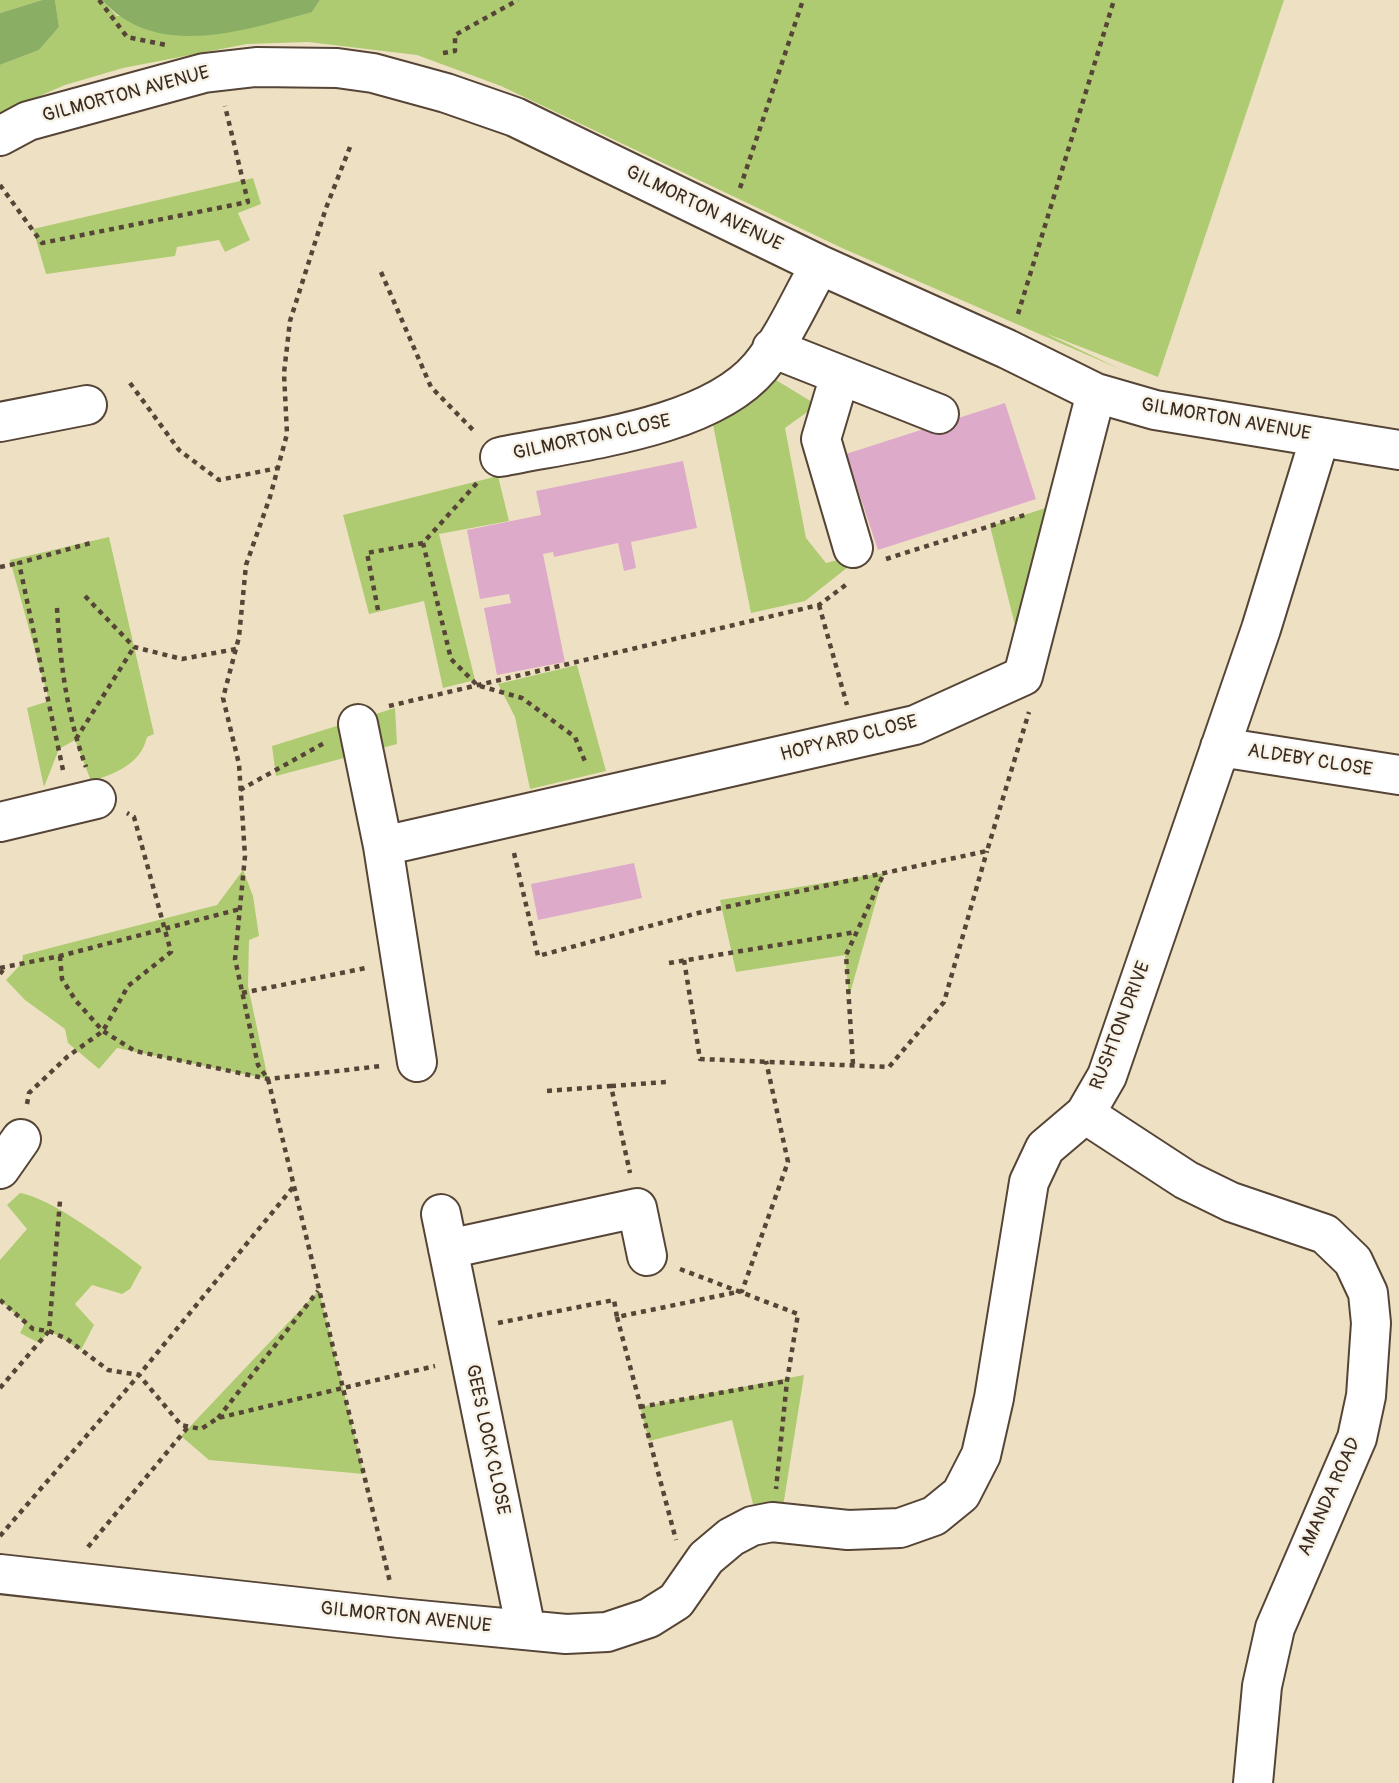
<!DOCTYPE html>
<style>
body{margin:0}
canvas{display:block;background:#eee1c3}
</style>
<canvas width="1399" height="1783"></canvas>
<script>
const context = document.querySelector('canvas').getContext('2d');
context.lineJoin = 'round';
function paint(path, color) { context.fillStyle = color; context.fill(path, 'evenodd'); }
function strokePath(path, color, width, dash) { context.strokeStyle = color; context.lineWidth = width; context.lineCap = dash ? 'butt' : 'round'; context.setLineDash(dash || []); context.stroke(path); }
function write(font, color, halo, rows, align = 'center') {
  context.font = font + ' Pangolin,sans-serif'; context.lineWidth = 5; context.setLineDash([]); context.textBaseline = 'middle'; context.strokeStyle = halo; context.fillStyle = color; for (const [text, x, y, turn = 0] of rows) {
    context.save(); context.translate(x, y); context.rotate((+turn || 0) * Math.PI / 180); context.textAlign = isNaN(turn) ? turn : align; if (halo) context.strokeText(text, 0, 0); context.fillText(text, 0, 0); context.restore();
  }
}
paint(new Path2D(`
 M0 0H42L0 13Z
 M55 0H102L117 16 312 12 320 0H1284L1158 377 1045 333 1122 370 842 248 501 86 417 55 308 42 247 44 123 68 65 85 0 113V65L39 50 59 27Z
 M253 178 261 204 238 213 250 240 225 252 219 240 177 247 175 256 46 274 33 229Z
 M758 369 817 405 785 428 806 538 826 563 867 552 805 601 751 613 709 405Z
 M498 476 509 521 439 534 475 680 443 688 424 601 369 614 343 515Z
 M1058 504 1022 653 990 526Z
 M109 537 154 734 147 737C141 764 115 774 91 781L75 740 59 749 44 787 27 708 49 701 10 560Z
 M577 665 606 771 530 789 515 717 498 684Z
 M395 708 397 744 276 776 272 746Z
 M243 870 253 896 259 936 249 940 248 986 268 1079 117 1048 99 1069 68 1043 65 1029 25 1000 6 980 22 963 23 955 217 905Z
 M884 873 849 997 845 955 736 972 720 900Z
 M20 1193C52 1198 115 1246 142 1267L130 1289 122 1294 92 1285 75 1304 94 1325 81 1350 50 1331 39 1343 20 1333 25 1323 0 1300V1260L27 1229 7 1205Z
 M319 1290 364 1474 209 1460 181 1436Z
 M804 1375 782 1513 756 1516 732 1420 649 1441 640 1407Z`), '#aecb72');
paint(new Path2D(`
 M42 0H55L59 27 39 50 0 65V13Z
 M102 0H320L312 12C244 30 157 61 102 0Z`), '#8aaf64');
paint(new Path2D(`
 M1005 403 1036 499 878 550 846 454Z
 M683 461 697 528 631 542 636 568 624 571 618 543 554 557 553 552 543 554 565 662 497 675 484 608 511 603 509 594 480 599 467 530 541 515 536 491Z
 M634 863 642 898 538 920 531 884Z`), '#deaac9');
const minor = new Path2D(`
 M0 136 28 121 204 73 256 67 337 68 373 73 446 93 515 117 820 265 1007 349 1096 393 1155 410 1399 450
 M772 348 939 414
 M840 375 821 439 853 548
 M0 422 87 405
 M500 457C576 441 708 429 760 367 784 338 801 298 820 265
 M358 724 383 846 417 1062
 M1220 747 1399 775
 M0 822 96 799
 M383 846 915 725 1023 676 1096 393
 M1085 1114 1186 1180 1231 1202 1325 1234 1353 1261 1368 1293 1371 1323 1366 1396 1357 1438 1275 1628 1262 1686 1253 1783
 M0 1169 21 1139
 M441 1214 526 1630
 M448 1249 637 1208 647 1256
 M0 1574 399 1618 566 1634 607 1632 649 1618 676 1601 706 1558 731 1537 752 1526 772 1522 848 1530 900 1528 934 1516 961 1494 981 1455 994 1398 1029 1182 1045 1148 1085 1114 1107 1076 1261 629 1320 437`);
strokePath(minor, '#564537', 42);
strokePath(new Path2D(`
 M99 0 127 37 166 45
 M443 53 455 51V35L518 0
 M350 147 326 208 290 321 284 373 287 434 270 497 246 565 239 637 223 698 239 764 245 856 235 959 258 1065 268 1079 390 1582
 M0 185 42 243 248 202 225 106
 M740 188 803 0
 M381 272 431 387 475 432
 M1018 314 1114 0
 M130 383 179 450 219 480 278 468
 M886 559 1028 514
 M0 567 19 563
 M85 596 134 647 182 659 236 649
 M819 605 847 705
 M57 608C60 662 67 716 86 767
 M378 610 367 553 423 543
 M476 684 451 659 423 543 478 482
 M480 686 522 698 575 737 586 764
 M389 706 819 605 847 584
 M76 739 134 647
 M63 770 19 563 94 542
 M240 790 326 742
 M514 853 538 956 698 913 987 851 1029 712
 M60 956 62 979 76 1001 103 1031 135 1051 268 1079 381 1066
 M684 960 700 1059 889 1067 944 1002 987 851
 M669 963 856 932
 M0 968 60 956 240 909
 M0 974 6 966
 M242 993 366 968
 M853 1064 846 955 884 873
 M611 1086 666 1082
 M547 1091 611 1086 630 1173
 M27 1104 29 1093 67 1057 103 1031 128 986 171 952 134 817 127 813
 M680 1269 798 1314 787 1381 776 1489
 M0 1300 33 1329 49 1331 67 1339 108 1370 139 1375 181 1425 201 1429 218 1418 435 1366
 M617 1317 676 1540
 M498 1323 614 1300 617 1317 742 1291 788 1162 766 1061
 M0 1388 49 1331 60 1201
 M640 1407 787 1381
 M218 1418 318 1291
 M0 1536 139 1375 294 1186
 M88 1547 188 1427`), '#564537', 4.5, [5, 5]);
strokePath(minor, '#fff', 38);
write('19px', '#3b2a1e', '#f7f3e8', [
 ["GILMORTON AVENUE",126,95,-15],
 ["GILMORTON AVENUE",704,209,26],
 ["GILMORTON AVENUE",1226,420,10],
 ["GILMORTON CLOSE",592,438,-12],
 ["HOPYARD CLOSE",849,739,-14],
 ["ALDEBY CLOSE",1310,761,9],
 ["RUSHTON DRIVE",1121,1026,-69],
 ["GEES LOCK CLOSE",487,1440,78],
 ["AMANDA ROAD",1330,1497,-66],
 ["GILMORTON AVENUE",406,1618,6]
]);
</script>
